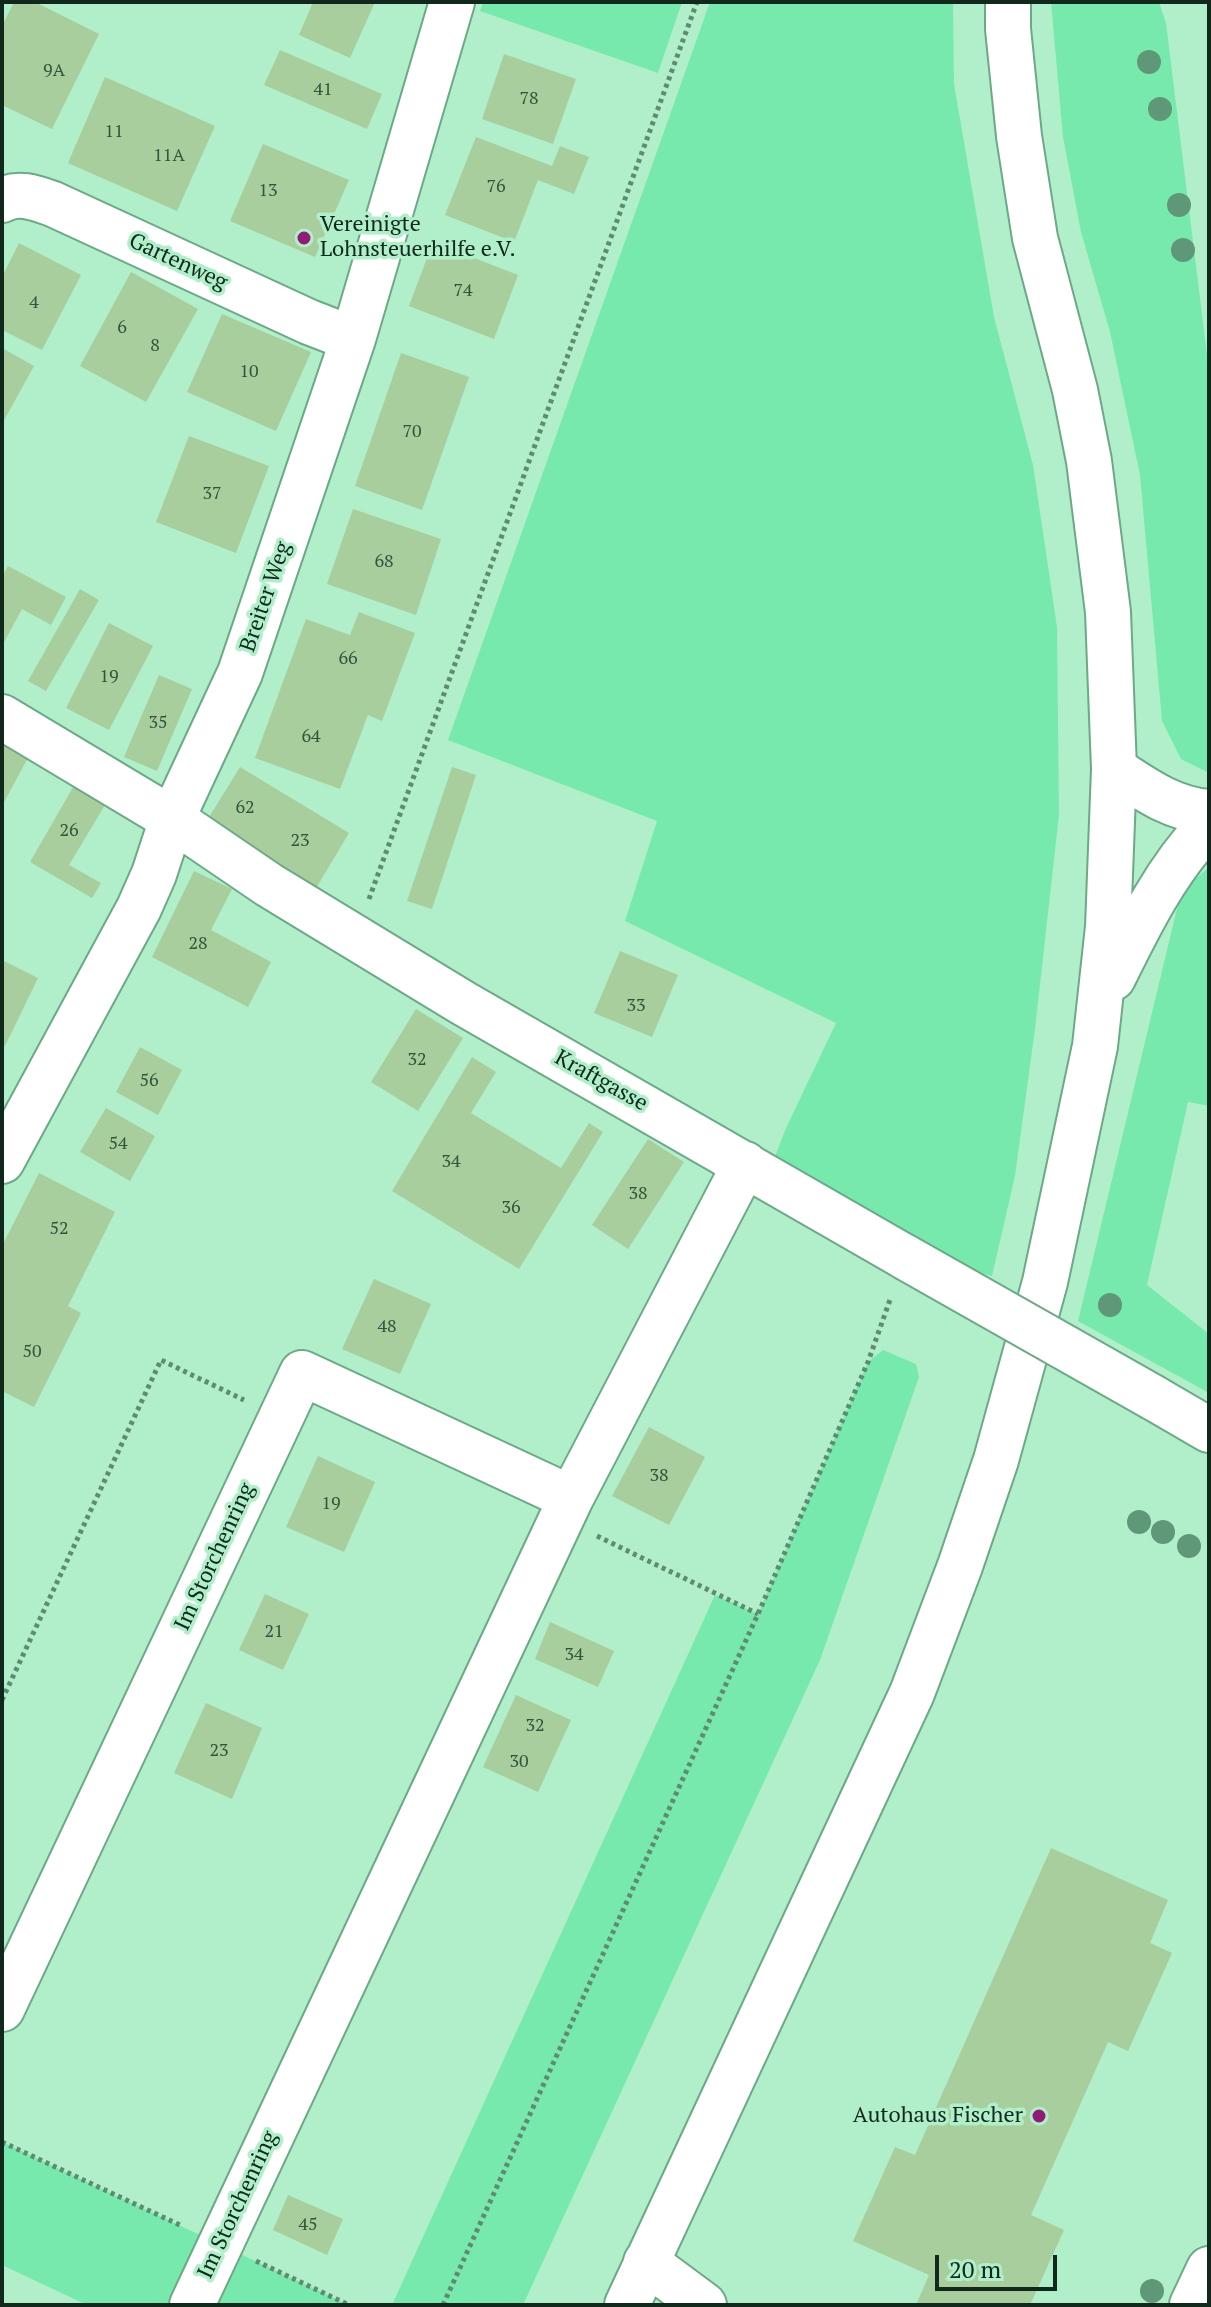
<!DOCTYPE html>
<style>
body{margin:0}
#map{position:relative;width:1211px;height:2307px;overflow:hidden;background:#b0efca;font-family:"PT Serif",serif}
canvas{display:block}
.frame{position:absolute;inset:0;border:4px solid #10291c;pointer-events:none}
.scale{position:absolute;left:935px;top:2255px;width:122px;height:36px;box-sizing:border-box;border:4px solid #10291c;border-top:0;padding-left:10px;font-size:24px;line-height:28px;white-space:nowrap;color:#10291c;-webkit-text-stroke:6px #b0efca;paint-order:stroke}
</style>
<div id="map">
<canvas width="1211" height="2307"></canvas>
<div class="frame"></div>
<div class="scale">20 m</div>
</div>
<script>
const context = document.querySelector('canvas').getContext('2d');
context.lineJoin = 'round';
function paint(path, color) { context.fillStyle = color; context.fill(path, 'evenodd'); }
function strokePath(path, color, width, dash) { context.strokeStyle = color; context.lineWidth = width; context.lineCap = dash ? 'butt' : 'round'; context.setLineDash(dash || []); context.stroke(path); }
function write(font, color, halo, rows, align = 'center') {
  context.font = font + ' "PT Serif",serif'; context.lineWidth = 7; context.setLineDash([]); context.textBaseline = 'middle'; context.strokeStyle = halo; context.fillStyle = color; for (const [text, x, y, turn = 0] of rows) {
    context.save(); context.translate(x, y); context.rotate((+turn || 0) * Math.PI / 180); context.textAlign = isNaN(turn) ? turn : align; if (halo) context.strokeText(text, 0, 0); context.fillText(text, 0, 0); context.restore();
  }
}
paint(new Path2D(`
 M483 2H682L658 73 480 11Z
 M710 2H953L954 84 994 317 1033 465 1057 627 1059 815 1035 1029 1015 1176 992 1276 905 1257 767 1177 786 1128 836 1023 625 921 657 821 448 740Z
 M1051 2H1159L1166 23 1209 371V773L1181 759 1162 721 1140 475 1110 332 1081 232 1063 137Z
 M1209 867V1106L1188 1102 1147 1285 1209 1334V1393L1078 1321 1179 900 1192 882Z
 M883 1350 916 1364 919 1377 820 1660 523 2305H392L715 1595 758 1614 868 1362Z
 M2 2142 349 2305H87L2 2265Z`), '#78e9ad');
paint(new Path2D(`
 M14 2H35L99 34 52 129 2 105V26Z
 M313 2H375L350 58 299 35Z
 M280 50 382 94 367 129 264 85Z
 M504 54 576 79 553 144 482 119Z
 M105 77 215 126 177 211 68 163Z
 M476 137 552 166 560 146 589 157 574 194 538 180 514 242 445 215Z
 M263 144 349 180 315 257 230 221Z
 M433 242 518 275 494 339 409 306Z
 M19 243 81 275 42 350 2 330V277Z
 M131 272 198 309 146 402 80 366Z
 M222 314 311 352 276 431 187 392Z
 M2 348 34 366 2 424Z
 M401 353 469 377 422 510 355 486Z
 M189 436 269 466 236 553 156 522Z
 M353 509 441 539 416 615 327 584Z
 M8 566 66 597 51 625 22 609 2 646V577Z
 M80 589 99 600 46 691 28 681Z
 M359 612 415 633 382 721 368 715 340 789 255 758 306 619 350 635Z
 M109 623 153 646 109 730 66 708Z
 M159 675 192 689 157 771 124 757Z
 M2 739 30 754 2 806Z
 M240 767 349 833 315 890 206 822Z
 M452 767 476 775 432 909 407 901Z
 M76 782 108 800 69 865 101 883 92 898 30 862Z
 M194 871 232 889 211 930 271 962 248 1007 152 957Z
 M620 951 678 975 652 1037 594 1013Z
 M2 960 38 978 5 1046 2 1045Z
 M416 1009 463 1038 418 1111 371 1082Z
 M140 1047 182 1070 158 1115 116 1092Z
 M472 1057 496 1072 471 1113 561 1168 589 1123 603 1132 519 1269 392 1191Z
 M106 1108 155 1136 130 1181 80 1152Z
 M648 1139 684 1162 628 1249 592 1225Z
 M39 1173 115 1212 68 1306 81 1313 34 1407 2 1391V1246Z
 M374 1279 431 1304 400 1374 342 1349Z
 M649 1427 705 1457 669 1525 612 1496Z
 M318 1456 375 1482 344 1552 286 1527Z
 M265 1594 309 1614 283 1670 239 1650Z
 M550 1622 614 1651 598 1687 535 1659Z
 M516 1695 571 1720 538 1792 483 1767Z
 M206 1703 262 1728 232 1799 174 1773Z
 M1051 1848 1168 1900 1150 1943 1172 1953 1128 2051 1108 2042 1031 2215 1064 2230 1030 2305H916L929 2275 853 2241 895 2147 915 2155Z
 M288 2195 343 2219 327 2255 273 2230Z`), '#a7ce9c');
const minor = new Path2D(`
 M2 200C19 191 36 198 53 204L309 322 353 339
 M2 717 172 819 269 885 463 1003 905 1257
 M1114 769C1144 789 1172 809 1209 812
 M2 1161 139 908 154 874 172 819 240 673 353 339 452 2
 M1154 1398 1209 1430
 M571 1498 745 1164
 M2 2009 302 1373 571 1498 192 2305
 M646 2262 704 2305
 M1192 2305 1209 2269`);
const major = new Path2D(`
 M1113 978C1140 923 1166 870 1209 825
 M627 2305 912 1693 960 1566 996 1460 1045 1282 1095 1046 1108 927 1114 769 1108 612 1089 461 1075 390 1035 238 1019 136 1008 29V2`);
strokePath(minor, '#6da987', 48);
strokePath(major, '#6da987', 48);
strokePath(new Path2D(`
 M369 899 697 2
 M597 1536 758 1614
 M2 1700 161 1360 244 1400
 M2 2142 182 2226
 M256 2261 349 2305
 M443 2305 758 1614 868 1362 891 1297`), '#5f8b72', 5, [4, 4]);
strokePath(minor, '#fff', 44);
strokePath(major, '#fff', 44);
const minorBridge = new Path2D(`
 M905 1257 1154 1398`);
strokePath(minorBridge, '#6da987', 48, []);
strokePath(minorBridge, '#fff', 44);
context.fillStyle = '#5e9879';
for (const [x, y] of [
 [1149,62],
 [1160,109],
 [1179,205],
 [1183,250],
 [1110,1305],
 [1139,1522],
 [1163,1532],
 [1189,1546],
 [1152,2291]
]) { context.beginPath(); context.arc(x, y, 12, 0, 2 * Math.PI); context.fill(); }
for (const [x, y, r, color] of [
 [304,238,8,"#921b78"],
 [1039,2116,8,"#921b78"]
]) { const dot = new Path2D(); dot.arc(x, y, r, 0, 2 * Math.PI); context.fillStyle = color; context.fill(dot); strokePath(dot, '#b0efca', 3); }
write('18px', '#36523c', null, [
 ["9A",54,71],
 ["41",323,90],
 ["78",529,99],
 ["11",114,132],
 ["11A",169,156],
 ["76",496,187],
 ["13",268,191],
 ["74",463,291],
 ["4",34,303],
 ["6",122,328],
 ["8",155,346],
 ["10",249,372],
 ["70",412,432],
 ["37",212,494],
 ["68",384,562],
 ["66",348,659],
 ["19",109,677],
 ["35",158,723],
 ["64",311,737],
 ["62",245,808],
 ["26",69,831],
 ["23",300,841],
 ["28",198,944],
 ["33",636,1006],
 ["32",417,1060],
 ["56",149,1081],
 ["54",118,1144],
 ["34",451,1162],
 ["38",638,1194],
 ["36",511,1208],
 ["52",59,1229],
 ["48",387,1327],
 ["50",32,1352],
 ["38",659,1476],
 ["19",331,1504],
 ["21",274,1632],
 ["34",574,1655],
 ["32",535,1726],
 ["23",219,1751],
 ["30",519,1762],
 ["45",308,2225]
]);
write('22px', '#10291c', '#b0efca', [
 ["Vereinigte",320,225],
 ["Lohnsteuerhilfe e.V.",320,250],
 ["Autohaus Fischer",1023,2116,"right"]
], 'left');
write('22px', '#10291c', '#b0efca', [
 ["Gartenweg",178,262,25],
 ["Breiter Weg",266,597,-71],
 ["Kraftgasse",601,1081,29],
 ["Im Storchenring",215,1557,-65],
 ["Im Storchenring",238,2205,-65]
]);
</script>
